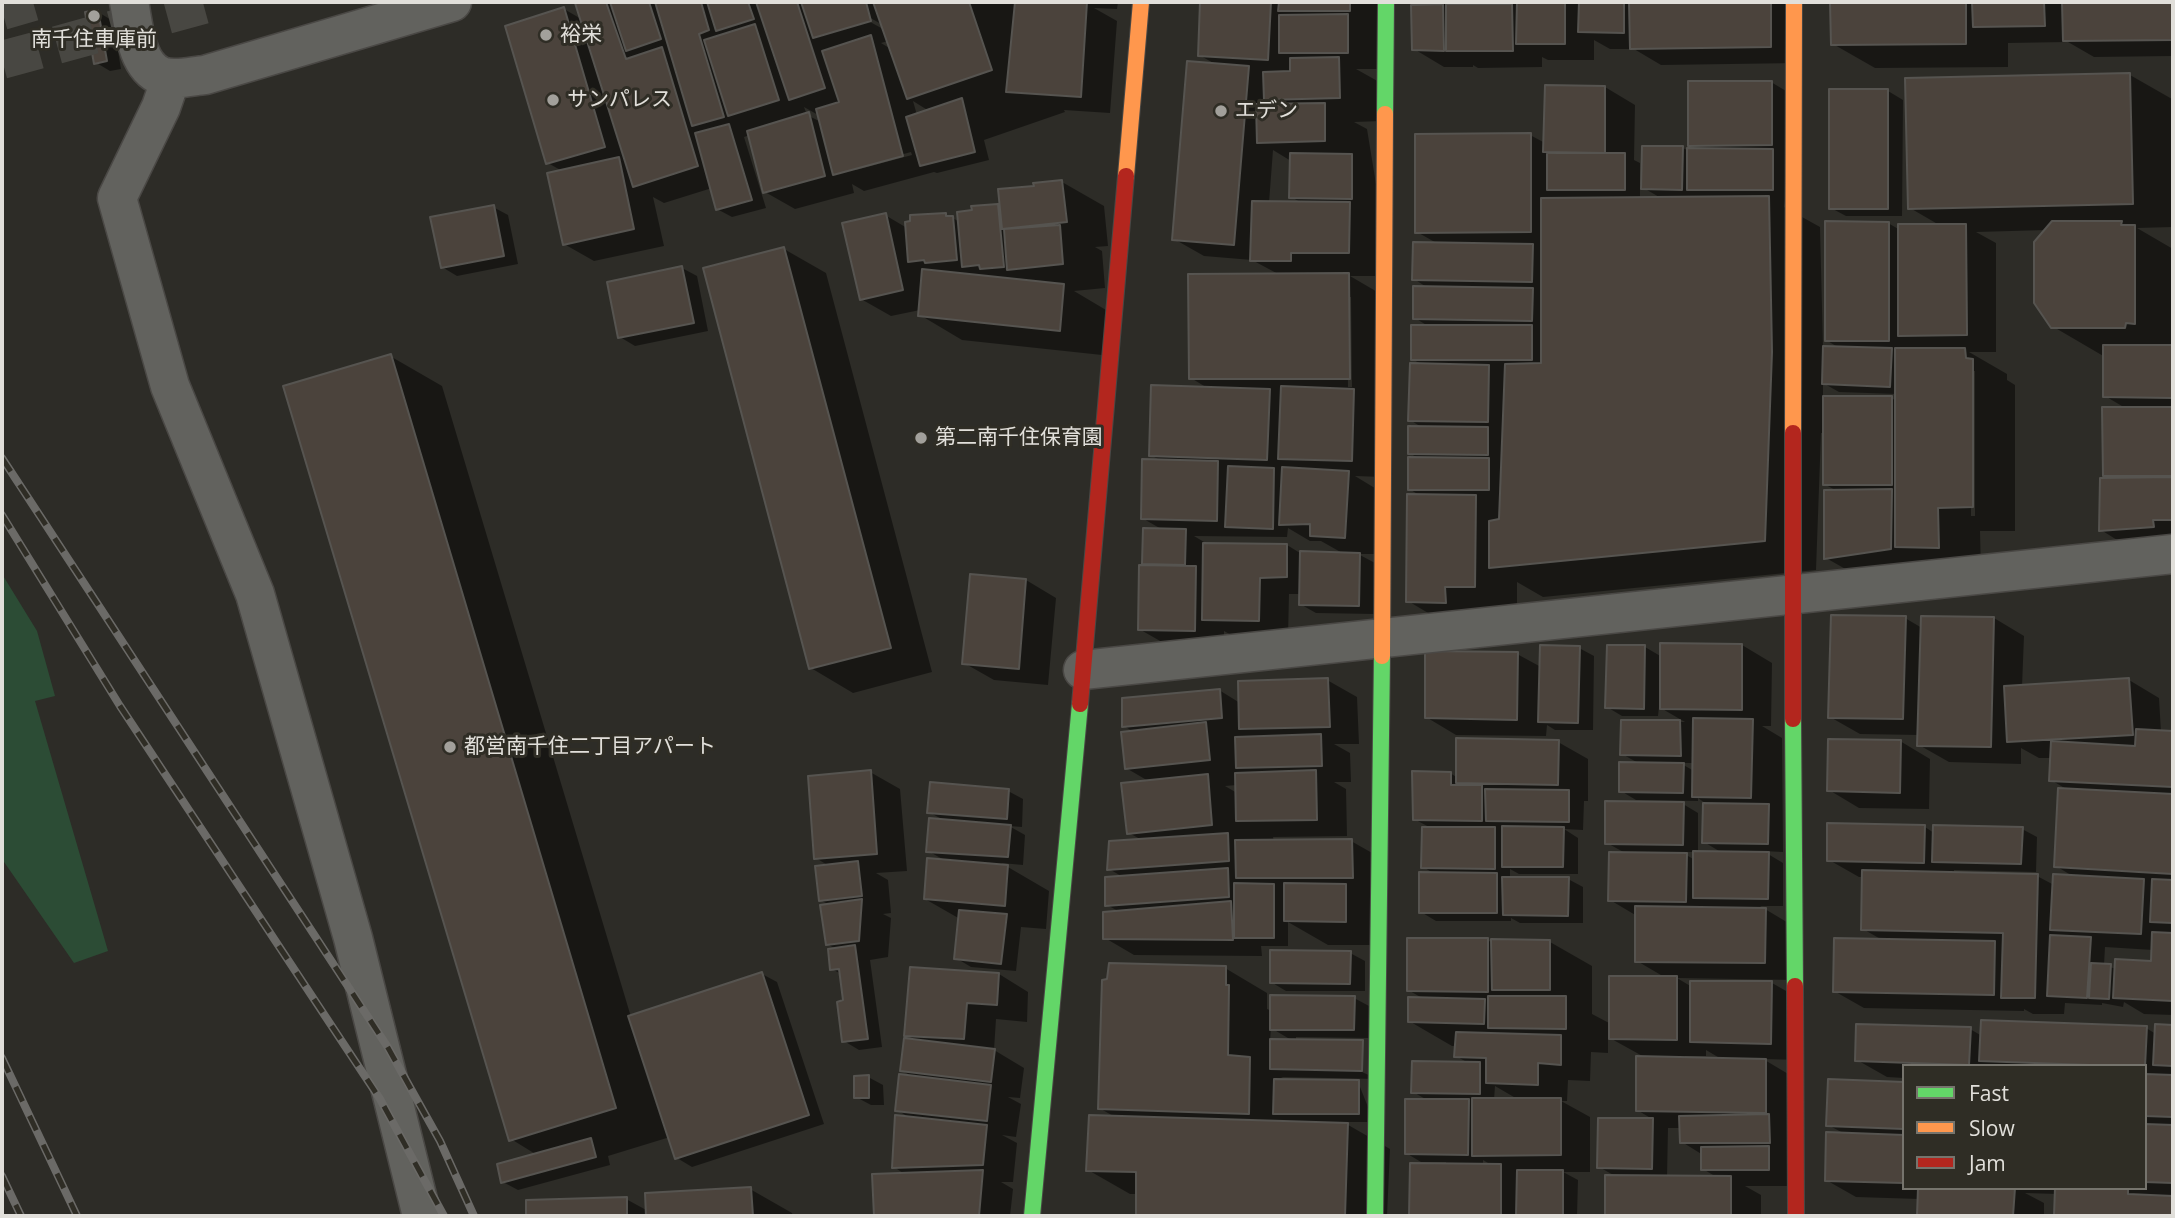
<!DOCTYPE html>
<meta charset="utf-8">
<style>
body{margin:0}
#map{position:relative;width:2175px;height:1218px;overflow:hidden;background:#2d2c27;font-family:"Open Sans",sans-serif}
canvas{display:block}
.frame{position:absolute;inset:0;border:4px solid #e1dfda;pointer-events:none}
.legend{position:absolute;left:1902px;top:1064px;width:245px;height:126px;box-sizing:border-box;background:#2f2d25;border:2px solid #76746d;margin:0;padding:9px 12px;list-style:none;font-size:21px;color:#e1dfda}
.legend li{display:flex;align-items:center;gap:14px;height:35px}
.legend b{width:35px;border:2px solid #76746d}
</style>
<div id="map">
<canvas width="2175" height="1218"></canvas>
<div class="frame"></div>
<ul class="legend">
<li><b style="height:9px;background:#63d668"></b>Fast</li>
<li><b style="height:9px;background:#ff974d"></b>Slow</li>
<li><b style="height:9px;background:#b3261e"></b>Jam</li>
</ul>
</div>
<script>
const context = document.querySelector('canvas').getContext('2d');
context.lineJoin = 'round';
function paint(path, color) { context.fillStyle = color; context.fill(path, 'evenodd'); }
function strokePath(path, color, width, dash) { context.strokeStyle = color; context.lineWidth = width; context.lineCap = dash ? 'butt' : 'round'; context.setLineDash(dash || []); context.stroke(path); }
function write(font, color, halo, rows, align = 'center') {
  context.font = font + ' "Open Sans","Noto Sans JP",sans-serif'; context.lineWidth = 6; context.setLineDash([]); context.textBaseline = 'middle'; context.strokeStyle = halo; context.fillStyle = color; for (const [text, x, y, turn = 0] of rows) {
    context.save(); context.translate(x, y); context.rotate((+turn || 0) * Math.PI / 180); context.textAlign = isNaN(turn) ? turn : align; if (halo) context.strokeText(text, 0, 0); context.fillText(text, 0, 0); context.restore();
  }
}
paint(new Path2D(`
 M2 574 37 631 55 696 35 701 108 951 74 963 2 859Z`), '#2c4c35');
paint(new Path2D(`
 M585 2H1118L1117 9 1094 8 1117 21 1110 113 1064 110 1065 112 984 140 989 160 937 173 934 172 864 191 852 184 854 193 795 209 765 192 750 135 744 137 766 208 732 217 717 209 712 188 664 203 653 197 664 246 594 261 564 244 562 171 548 163 564 9 583 20 577 4ZM865 15 883 25V29L863 18ZM888 41 891 49 881 43ZM913 101 929 111 917 115ZM804 107 820 116 821 122 807 115ZM911 152 912 155 856 170V167Z
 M1202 2H1392L1378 69H1356L1381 83 1382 121 1354 122 1367 129 1391 276H1350L1391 300 1382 477 1355 476 1378 490 1375 554H1358L1375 563 1374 614 1316 613 1300 604 1301 594H1289L1288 637 1233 636 1224 631V647L1169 646 1139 629 1145 530H1163L1142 518 1162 461 1150 455 1209 389 1191 378 1280 275 1252 260 1204 256 1174 239 1217 65 1199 55ZM1273 150 1291 161V197L1302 203H1269ZM1347 297H1351L1352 387H1348ZM1288 528 1310 541H1321L1344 554 1300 553 1287 545H1209L1194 536 1287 537Z
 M1417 2H1797L1800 63 1661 65 1634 49H1610L1594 40V60H1548L1542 57V67L1478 68 1473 65V67H1444L1414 49 1424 6Z
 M1832 2H2173V56L2094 57 2068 42 2008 43V67L1875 68 1833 44Z
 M98 12 113 21 121 69 110 71 95 62Z
 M2130 75 2172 99 2173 227 2137 228 2173 249V544L2130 548 2101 530 2113 480 2104 475 2127 409 2105 396V357L2052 326 2047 230 1976 232 1996 243V352H1969L2007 374V380L2015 385V531H1980L1981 571H1939L1921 560V565L1856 575 1826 558 1837 491 1824 484V433H1821L1816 570 1543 597 1517 582V610L1450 626 1408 601 1421 496 1409 489 1420 459 1409 453 1423 428 1410 420 1423 365 1412 359 1428 326 1415 318 1428 288 1414 279 1440 245 1417 232 1530 135 1545 143 1605 87 1635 105 1634 160 1640 163V184H1643L1644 147 1683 148 1689 151 1699 150 1690 145 1771 82 1801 100 1784 207 1820 227 1823 348 1841 349 1826 340 1888 223 1900 230 1941 226 1910 208ZM1640 186 1661 198 1640 199ZM1971 371H1975V516H1971ZM1823 383 1839 392 1897 394V401L1891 398 1823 397Z
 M1888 91 1903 100 1902 216H1846L1831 208Z
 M1062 182 1104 206 1108 246 1095 247 1102 251 1105 288 1074 291 1106 310 1102 355 962 340 920 315V310L891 316 861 299 885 215 907 228 945 214 960 222 974 212 973 208 1001 205 1036 188Z
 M493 207 508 215 518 264 457 276 442 267Z
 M784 249 826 273 932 672 853 693 811 668Z
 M682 268 697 276 708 331 635 346 620 337Z
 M390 356 442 386 631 1017 762 974 777 982 824 1124 692 1167 677 1158 670 1137 608 1156 610 1165 518 1190 503 1182 537 1155 511 1139Z
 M1026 580 1056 598 1048 685 994 680 964 663Z
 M1905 618 1922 628 1994 618 2024 636 2022 687 2129 680 2159 698 2161 732 2173 733 2171 935H2173V1015L2144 1014 2124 1002 2123 1007 2102 1003V1005L2065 1003 2064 1014H2033L2024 1009V1011L1864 1008 1834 991 1884 941 1863 929 1864 877H1859L1829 860 1925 827 1934 833 2022 829 2037 837 2036 872 1954 870V874L2037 876 2054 885 2074 877 2056 866 2068 790 2051 780 2052 758H2039L2021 748V764L1949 762 1919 745V735L1860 734 1830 717ZM2105 947 2153 950V963L2116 969 2104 965Z
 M1742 645 1772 663 1771 726H1762L1782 738 1783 852 1763 851 1783 863V906H1760L1795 927 1794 980 1677 978 1692 987 1772 983 1802 1000 1800 1060 1763 1059 1795 1078 1798 1186H1745L1761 1195V1216H1606L1607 1177H1617L1599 1167 1600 1119 1654 1120 1637 1110 1646 1058 1608 1037V1053L1591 1052 1590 1081 1568 1080 1567 1101H1561L1590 1117V1172H1563L1578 1180 1577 1216H1411V1165L1446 1166V1162H1421L1406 1153 1429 1101 1413 1092 1470 1064 1456 1056 1457 1046H1452L1409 1021 1424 999 1408 990 1487 940 1493 943 1550 942 1592 966V1014L1611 1024 1666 978 1637 961V916L1610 900 1627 854 1607 843 1683 804 1698 813V853L1724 854 1704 842 1705 803 1698 798V801L1636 800 1621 791 1640 764 1622 754V721L1685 722 1659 707 1658 716H1622L1607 707 1645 647 1662 657ZM1680 763H1694V771ZM1681 852H1695V860ZM1706 1050 1723 1060 1685 1059V1056H1706ZM1495 1086 1519 1100H1494ZM1668 1128H1681L1682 1142 1703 1155V1169L1718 1178H1667ZM1483 1160 1493 1166H1483Z
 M1579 648 1594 656 1593 730H1555L1547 725 1546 736 1456 735 1426 717 1517 654 1541 667Z
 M1327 680 1357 697 1359 744H1334L1350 753 1351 782H1334L1346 789 1347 836 1273 837 1274 842 1351 841 1381 858 1387 945H1328L1288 922V946H1261L1262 956 1134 955 1105 938 1120 912 1107 905 1123 877 1109 869 1142 840 1129 833 1150 782 1126 768 1134 732 1124 726 1219 690 1240 703ZM1237 785V793L1225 786Z
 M1900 741 1930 759 1929 809 1859 808 1829 790Z
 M1558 742 1588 759V801H1584L1583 830 1564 829 1578 838V874H1519L1510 869V879H1568L1583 887V923H1520L1511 918V921H1436L1421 912 1435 874 1423 867 1431 828 1414 819 1450 773 1458 778Z
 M870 772 900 789 907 871 876 873 888 880 891 913 883 914 891 918 888 957 870 960 882 1047 859 1050 844 1041 845 1002 841 974 832 969 836 949 827 944 830 905 820 900 829 866 816 858Z
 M1008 791 1023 799 1022 827 1009 826 1025 835 1023 865 1001 863 1049 891 1046 929 1021 927 1016 971 971 967 956 958 960 919 925 899 946 861 928 851 945 821 929 812Z
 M1350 953 1365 961V991H1286L1271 982Z
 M1225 968 1267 993V1009L1272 1011 1354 998 1369 1006V1038L1296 1037V1041L1377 1079 1281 1077 1289 1081 1358 1082 1374 1122H1343L1390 1149 1387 1216H1137L1138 1194H1130L1088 1170 1117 1118 1099 1108ZM1271 1028 1293 1041H1270Z
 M999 974 1028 992 1027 1022 996 1019 994 1050 1024 1068 1020 1098 1008 1097 1021 1104 1016 1137 1002 1135 1017 1143 1013 1182H1001L1013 1189 1010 1216H875L874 1176 906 1175 894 1167 912 1119 897 1110 915 1078 901 1070 917 1041 906 1035Z
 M2157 1026 2173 1027V1216H2056L2057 1194 2025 1193 2044 1203V1216H1919V1199L1856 1197 1826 1180 1845 1134 1828 1125 1904 1084V1188H2145V1066H1904V1078L1887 1077 1857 1060 1970 1029 1982 1036 2146 1028 2156 1034Z
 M868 1077 883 1085 884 1105H871L856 1097Z
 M750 1189 792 1213 793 1216H528L527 1202 626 1199 648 1211Z`), '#0007');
const building = new Path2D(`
 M606 2 626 59 662 47 698 166 633 187 575 3Z
 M610 2H649L661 39 626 51Z
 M655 2H701L709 30 699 34 724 117 692 126Z
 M707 2H748L754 19 716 31Z
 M756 2H797L825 88 789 100Z
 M801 2H866L871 21 813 38Z
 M873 2H969L992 70 907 99Z
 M1015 2H1087L1081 97 1006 92Z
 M1200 2H1271L1268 60 1198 56Z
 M1279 2H1350V11H1278Z
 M1517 2H1565V44H1516Z
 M1579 2H1624V33L1578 32Z
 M1629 2H1771V47L1630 49Z
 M1830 2H1966V44L1831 45Z
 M1972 2H2044L2045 26 1973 27Z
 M2062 2H2173V40L2063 41Z
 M1443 4 1444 51 1412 50 1411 5Z
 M1446 4H1512L1513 51H1446Z
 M564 7 605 147 546 164 505 26Z
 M98 10 107 61 94 64 85 12Z
 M1348 14V53H1279V15Z
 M755 24 779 100 728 116 704 40Z
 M871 35 903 156 833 175 816 109 839 102 822 51Z
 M1339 57 1340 98 1264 100 1263 72 1290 71V58Z
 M1187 61 1249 66 1234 245 1172 240Z
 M2130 73 2133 204 1908 209 1905 78Z
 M1688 81H1772V145L1688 146Z
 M1545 85 1605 86V153L1543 152Z
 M1829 89H1888V209H1829Z
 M962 98 975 152 920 166 906 117Z
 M1325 103V141L1257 143 1256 104Z
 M809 112 825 176 763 193 747 131Z
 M729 124 752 200 716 210 695 133Z
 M1531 133V232L1415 233V134Z
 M1642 146H1683L1682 190 1641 189Z
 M1687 148 1773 149V190H1687Z
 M1290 153 1352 154V199L1289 198Z
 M1547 153H1625V190H1547Z
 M619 157 634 229 563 245 547 173Z
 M1062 180 1067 222 1002 229 998 189 1034 186 1033 183Z
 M1769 196 1772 352 1765 541 1489 568V521L1499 519 1505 364 1541 363V198Z
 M1252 201 1350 202 1349 253H1291V261H1250Z
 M998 204 1004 267 980 269 979 265 962 267 957 212 972 210 971 206Z
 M494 205 504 256 441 268 430 217Z
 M886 213 903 290 860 300 842 223Z
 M946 213V216H953L957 260 925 263 924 260 908 262 905 222 910 221V215Z
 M1825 221 1889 222V341H1825Z
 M2052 221H2122L2121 225H2135V324L2126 323 2125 328H2051L2034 303V242Z
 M1898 224H1966L1967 335 1898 336Z
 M1060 225 1063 264 1007 270 1004 229Z
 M1413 242 1533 244 1532 282 1412 280Z
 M784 247 891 648 809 669 703 268Z
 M682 266 694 323 618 338 607 282Z
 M922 269 1064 284 1060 331 918 316Z
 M1349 273 1350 379H1189L1188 274Z
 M1413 286 1533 288 1532 321 1413 319Z
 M1411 325H1532V360H1411Z
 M2103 345H2173V398L2103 397Z
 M1823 346 1892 348 1890 387 1822 384Z
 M1895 348H1965L1966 358 1973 359V507L1938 508 1939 548 1895 547Z
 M391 354 616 1108 509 1141 283 386Z
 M1410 363 1489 365 1488 422 1408 421Z
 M1151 385 1270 389 1267 460 1149 456Z
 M1281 386 1354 389 1352 461 1278 459Z
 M1823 396H1892V485H1823Z
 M2102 407H2173V476H2103Z
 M1408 426 1488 427V455L1408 454Z
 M1408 457 1489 458V490H1408Z
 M1142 459 1218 461 1217 521 1141 519Z
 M1228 466 1274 468 1273 529 1225 527Z
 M1282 467 1349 471 1345 538 1310 536V524L1279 525Z
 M2173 477V520H2153L2154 527 2099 531 2100 478Z
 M1892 489 1891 549 1824 559V490Z
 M1407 494 1476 495 1475 587H1445L1446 603 1406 602Z
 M1143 528 1186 529 1185 565 1142 564Z
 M1203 543 1287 544V577L1260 578 1259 621 1202 620Z
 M1300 551 1360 553 1359 606 1299 605Z
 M1139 565 1196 566 1195 631 1138 630Z
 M970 574 1026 579 1019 669 962 664Z
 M1831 615 1906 616 1903 719 1828 718Z
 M1921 616 1994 617 1991 747 1917 746Z
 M1660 643 1742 644V710L1660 709Z
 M1540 645 1580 646 1578 723 1538 722Z
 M1607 645H1645L1644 709 1605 708Z
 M1425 651 1518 652 1517 720 1425 718Z
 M1328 678 1330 727 1239 729 1238 681Z
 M2129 678 2133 735 2007 742 2004 686Z
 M1220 689 1222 718 1122 727V698Z
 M1693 718 1753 719 1751 798 1692 797Z
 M1621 720H1680L1681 756 1620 755Z
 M1206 722 1210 760 1125 769 1121 732Z
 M2136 729 2173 731V787L2049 781 2051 741 2135 746Z
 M1321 734 1322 766 1236 768 1235 737Z
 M1456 738 1559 740 1558 785 1456 783Z
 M1828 739 1901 740 1900 793 1827 791Z
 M1619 762 1684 763 1683 793 1619 792Z
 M871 770 877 854 814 859 808 776Z
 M1316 770 1317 820 1236 821 1235 773Z
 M1412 771 1451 772V785H1482V821L1413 820Z
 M1208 774 1212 825 1127 834 1121 783Z
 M930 782 1009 789 1007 819 927 813Z
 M2058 788 2173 794V874L2054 867Z
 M1485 789 1569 790V822L1486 821Z
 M1605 801 1684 802 1683 845 1605 844Z
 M1703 803 1769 804 1768 844 1702 843Z
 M929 818 1011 825 1008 857 926 852Z
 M1827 823 1925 825 1924 863 1827 861Z
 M1933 825 2023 827 2021 864 1932 862Z
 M1502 826 1564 827 1563 867H1502Z
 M1422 827H1495V869L1421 868Z
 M1228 833 1229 861 1107 870 1109 841Z
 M1352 839 1353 878H1236L1235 840Z
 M1693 851 1769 852 1768 899 1693 898Z
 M1609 852 1687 853 1686 902 1608 901Z
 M927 858 1008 865 1005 906 924 899Z
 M858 861 862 896 819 901 815 866Z
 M1228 868 1229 897 1105 906V877Z
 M1862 870 2038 874 2035 998H2001L2003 933 1861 930Z
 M1419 872 1497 873V913H1419Z
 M2053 874 2144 879 2141 934 2050 930Z
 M1502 877H1569L1568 916 1503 915Z
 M2152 879 2173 880V923L2150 922Z
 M1234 883 1274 884V938H1234Z
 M1284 883 1346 884V922L1284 921Z
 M862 899 859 941 826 945 820 905Z
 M1231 901 1233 940 1103 939V912Z
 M1635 906 1766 908 1765 963 1635 962Z
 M959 910 1007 914 1001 964 954 959Z
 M2152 932 2173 933V1001L2113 998 2115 959 2151 961Z
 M2050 935 2091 937 2087 998 2047 996Z
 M1407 938H1488V992L1407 991Z
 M1834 938 1995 941 1994 995 1833 992Z
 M1491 939 1550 940V990H1492Z
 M855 945 868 1039 842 1042 837 1002 843 1000 839 969 830 970 828 949Z
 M1270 950 1351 951 1350 984 1270 983Z
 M1109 963 1226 966V985H1229L1228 1055 1250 1057 1249 1114 1098 1109 1102 980 1107 979Z
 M2091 963 2111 964 2109 999 2089 998Z
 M910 967 999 973 997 1005 967 1003 964 1039 904 1036Z
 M762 972 809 1115 675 1159 628 1016Z
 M1609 976H1677V1040L1609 1039Z
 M1690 981H1772L1771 1044 1690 1042Z
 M1270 995 1355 996 1354 1030H1270Z
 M1488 996H1566V1029L1488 1028Z
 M1408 997 1485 999 1484 1024 1408 1022Z
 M1981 1020 2147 1026 2145 1067 1979 1061Z
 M1856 1024 1971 1027 1969 1065 1855 1061Z
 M2155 1024 2173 1025V1066L2153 1065Z
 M1456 1032 1561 1035V1065L1538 1063V1085L1486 1083V1058L1454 1057Z
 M904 1038 995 1049 991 1082 900 1071Z
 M1270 1039 1363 1040 1362 1071 1270 1069Z
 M1636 1056 1766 1059V1113L1636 1111Z
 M1412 1061 1480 1062V1094L1411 1093Z
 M899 1074 991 1085 987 1121 895 1111Z
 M2145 1074 2173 1075V1117L2145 1116Z
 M869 1075V1098H854V1076Z
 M1274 1079 1359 1080V1114H1273Z
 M1828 1079 1904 1082V1129L1826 1126Z
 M1472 1098H1561V1155L1472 1156Z
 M1405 1099H1469L1468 1155 1405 1154Z
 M1769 1114 1770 1143H1680L1679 1116Z
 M895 1115 987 1125 983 1165 892 1168Z
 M1089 1115 1348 1123 1345 1216H1136V1172L1086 1171Z
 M1598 1118H1653L1652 1169 1597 1168Z
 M2145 1124 2173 1125V1183L2145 1182Z
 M1826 1132 1904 1135V1183L1825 1181Z
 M591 1138 596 1157 501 1183 497 1164Z
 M1769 1146V1170H1701V1147Z
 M1410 1163 1501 1164V1216H1409Z
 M983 1170 979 1216H874L872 1174Z
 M1517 1170H1563V1216H1516Z
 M1605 1175 1731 1176V1216H1605Z
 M751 1187 753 1216H646L645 1193Z
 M1918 1188H2015L2013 1216H1917Z
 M2055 1188 2128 1189V1194L2173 1196V1216H2054Z
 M627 1197V1216H526V1200Z`);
paint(building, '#4b433c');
strokePath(building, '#565450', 2);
strokePath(new Path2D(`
 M2 11 33 2
 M2 60 214 2`), '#484742', 38, [38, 19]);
const street = new Path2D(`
 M129 2C134 25 135 65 161 76 174 81 192 76 205 75L452 2
 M171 78 161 107 117 198 170 386 255 594 353 938 422 1216
 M1083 670 2173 554`);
const fast = new Path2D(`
 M1385 114 1386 2
 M1793 719 1795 986
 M1032 1216 1080 704
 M1375 1216 1382 656`);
const slow = new Path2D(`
 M1126 176 1141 2
 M1793 433 1794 2
 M1382 656 1385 114`);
const jam = new Path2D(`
 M1793 433V719
 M1080 704 1126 176
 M1795 986 1796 1216`);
strokePath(street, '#4a4845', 41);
strokePath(fast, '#4a4845', 18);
strokePath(slow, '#4a4845', 18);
strokePath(jam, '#4a4845', 18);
strokePath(street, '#62625e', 38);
strokePath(fast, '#63d668', 16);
strokePath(slow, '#ff974d', 16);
strokePath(jam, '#b3261e', 16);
const rail = new Path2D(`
 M2 458 387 1046 440 1141 474 1216
 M2 515 120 706 380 1099 444 1216
 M2 1058 77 1216
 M2 1176 21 1216`);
strokePath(rail, '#6b6a67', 8);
strokePath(rail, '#2f2d25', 5, [16]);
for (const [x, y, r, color] of [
 [94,16,7,"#a2a09b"],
 [546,35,7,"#a2a09b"],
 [553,100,7,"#a2a09b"],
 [1221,111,7,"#a2a09b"],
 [921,438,7,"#a2a09b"],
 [450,747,7,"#a2a09b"]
]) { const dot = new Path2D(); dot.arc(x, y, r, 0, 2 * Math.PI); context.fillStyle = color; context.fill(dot); strokePath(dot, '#2f2d25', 2.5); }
write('21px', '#e1dfda', '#2f2d25', [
 ["裕栄",560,35],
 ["南千住車庫前",94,40,"center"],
 ["サンパレス",567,100],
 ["エデン",1235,111],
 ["第二南千住保育園",935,438],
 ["都営南千住二丁目アパート",464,747]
], 'left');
</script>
